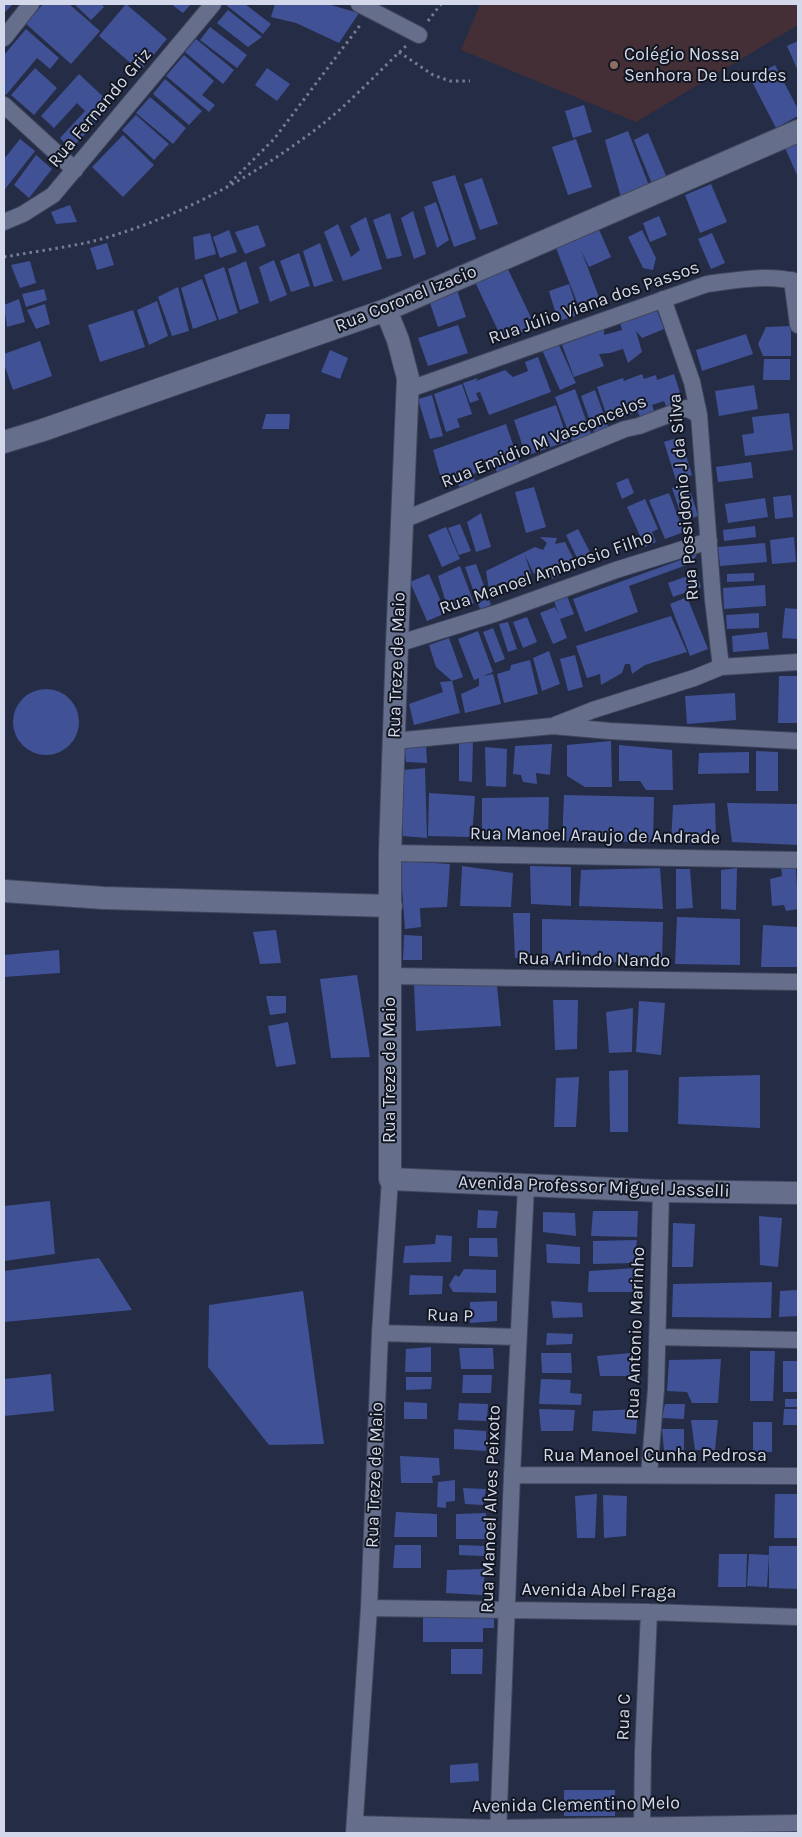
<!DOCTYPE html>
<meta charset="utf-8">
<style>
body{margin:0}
#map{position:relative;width:802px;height:1837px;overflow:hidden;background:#252c46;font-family:Karla,sans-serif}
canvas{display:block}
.frame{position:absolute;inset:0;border:5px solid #d3d9ea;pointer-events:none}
</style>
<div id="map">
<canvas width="802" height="1837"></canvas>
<div class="frame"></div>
</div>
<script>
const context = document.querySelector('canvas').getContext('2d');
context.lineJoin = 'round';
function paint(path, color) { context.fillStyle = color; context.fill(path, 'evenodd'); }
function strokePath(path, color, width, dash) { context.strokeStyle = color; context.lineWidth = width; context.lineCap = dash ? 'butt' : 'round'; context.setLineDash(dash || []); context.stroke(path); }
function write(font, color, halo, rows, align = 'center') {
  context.font = font + ' Karla,sans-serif'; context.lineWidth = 4; context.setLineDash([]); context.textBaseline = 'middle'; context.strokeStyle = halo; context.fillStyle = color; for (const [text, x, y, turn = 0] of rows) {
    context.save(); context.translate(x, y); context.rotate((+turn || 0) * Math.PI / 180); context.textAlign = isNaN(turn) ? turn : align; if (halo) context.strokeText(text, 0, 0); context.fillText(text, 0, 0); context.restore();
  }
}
paint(new Path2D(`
 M480 4H798V25L636 122 461 50Z`), '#432f35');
paint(new Path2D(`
 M4 4H13L4 13Z
 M43 4H69L100 31 71 64 26 24Z
 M74 4H101L104 7 91 20Z
 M126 4 167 39 140 71 99 36Z
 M171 4H191L183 13Z
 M227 4H245L271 24 263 34 226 5Z
 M275 4H327L359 13 339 43 296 23 271 17Z
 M228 10 262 37 248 47 217 23Z
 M210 27 247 55 237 68 200 40Z
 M26 29 59 58 50 69 37 58 6 95 4 93V55Z
 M196 39 234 70 223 84 185 52Z
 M798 41V71L787 46Z
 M184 55 214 81 202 95 215 105 209 112 166 76Z
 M775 65 798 109V116L776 128 750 78Z
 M35 68 57 88 34 115 11 95Z
 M267 68 290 84 277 101 255 85Z
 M79 74 112 105 71 149 60 138 85 111 77 103 54 128 41 116Z
 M165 79 202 111 189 125 153 94Z
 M150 97 186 128 173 144 136 113Z
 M584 105 592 132 573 138 565 111Z
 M136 115 169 144 154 160 122 130Z
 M628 131 650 188 621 198 605 140Z
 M648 133 667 178 652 184 634 140Z
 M123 135 154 165 123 197 92 167Z
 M20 139 35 151 5 189 4 159Z
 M576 139 592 187 568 195 552 147Z
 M798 142V177L785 148Z
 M36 155 52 169 29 198 14 185Z
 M455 175 476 239 454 247 432 182Z
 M482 178 498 224 480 230 464 184Z
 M711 184 727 222 700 233 685 195Z
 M436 202 449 240 437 248 424 207Z
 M70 205 77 222 56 224 51 212Z
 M413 211 426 254 414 259 401 218Z
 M390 213 402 256 387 259 373 220Z
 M659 216 667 235 650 242 643 223Z
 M366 217 382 269 343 281 324 232 338 224 351 257 360 250 350 226Z
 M258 225 266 246 245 254 235 232Z
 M597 225 611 257 589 267 581 250 599 297 578 305 556 248 577 240 575 235Z
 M229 230 237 252 220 258 213 237Z
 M642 230 656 258 653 270 643 268 628 237Z
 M210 233 216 254 195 260 193 237Z
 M712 233 725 263 711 269 698 239Z
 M107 243 114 265 97 270 90 248Z
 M320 243 333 281 314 287 303 251Z
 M299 253 310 286 291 292 280 261Z
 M274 260 287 295 270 302 259 267Z
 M30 261 36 283 20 288 11 265Z
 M246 261 259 303 240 310 228 269Z
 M224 267 238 313 219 320 204 275Z
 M507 267 535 326 503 341 475 282Z
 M202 279 217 320 193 329 181 288Z
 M569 284 579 315 558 321 549 291Z
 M178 287 189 331 172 336 158 297Z
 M456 287 466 317 438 327 428 297Z
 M44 289 47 300 26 307 22 294Z
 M19 299 25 322 7 327 4 305Z
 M157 301 168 336 149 345 137 310Z
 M45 304 50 324 36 329 27 310Z
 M656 308 664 329 642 338 636 331 642 352 628 363 623 349 610 353 599 354 604 366 574 377 562 345 604 329V335L622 330 620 323Z
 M133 310 145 347 100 362 88 325Z
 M458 325 468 353 428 366 418 338Z
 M791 326V356H763L758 344 766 327Z
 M746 334 753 354 702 371 696 350Z
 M40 341 52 376 13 390 4 364V354Z
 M558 343 576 383 560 390 542 350Z
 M330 350 348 358 340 379 321 372Z
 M538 357 551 392 489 415 480 392 476 393 479 400 470 403 463 383 478 378 476 381 505 370 513 377 528 371 525 362Z
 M764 359H790V380H763Z
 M642 374 644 379 656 375 657 380 674 374 683 402 667 408 664 401 652 405 655 414 641 419 638 412 609 422 597 387 623 378 624 381Z
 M462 384 472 414 457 419 460 427 446 432 434 394Z
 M754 385 758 409 719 416 715 391Z
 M575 389 592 437 573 444 555 397Z
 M595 390 609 429 595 435 581 396Z
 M432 395 443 436 430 439 418 399Z
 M556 405 568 441 526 456 514 420Z
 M789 413 793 450 745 456 742 435 754 433 752 417Z
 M266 414H290L289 429H262Z
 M506 424 520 465 497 473 495 466 473 474 475 482 459 487 457 477 450 480 452 486 444 489 433 450Z
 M680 437 692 475 676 480 664 442Z
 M751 462 753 478 718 482 716 467Z
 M628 478 634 493 622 499 616 483Z
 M688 483 698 516 683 521 672 488Z
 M534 487 546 527 526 533 515 492Z
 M669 493 684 532 665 539 649 500Z
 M791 495 793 517 775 519 773 497Z
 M765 498 768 517 728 523 725 504Z
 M645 499 658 529 652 532 656 542 645 547 627 507Z
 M481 513 491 547 476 552 467 522Z
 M460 524 471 551 459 555 448 528Z
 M755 526 756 537 724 541 723 530Z
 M446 527 460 559 442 567 428 535Z
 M578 529 592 556 579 562 566 535Z
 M540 537 557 538 555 544 565 542 577 566 552 579 548 567 534 574 525 555 531 574 514 582 489 590 486 571 535 547 543 550 547 543Z
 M794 537 796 562 772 564 770 540Z
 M765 543 767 562 720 566 718 547Z
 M697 554 692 563 629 586 638 612 585 632 573 599Z
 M476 564 491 605 480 609 465 567Z
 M460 566 474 603 449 613 438 576Z
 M696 573 701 587 673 597 668 583Z
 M754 573V581L727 582V574Z
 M429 574 446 613 427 621 410 582Z
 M765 585 766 606 724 609 723 588Z
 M567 596 574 614 560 619 567 638 553 644 540 613 555 607 559 615 554 601Z
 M687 597 708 649 690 656 670 604Z
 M785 608 798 609V639L782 638Z
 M759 613V628L727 629 726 615Z
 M671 616 687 652 645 665 632 674 630 664H625L622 673 601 685 600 674 587 678 576 646Z
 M527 617 537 642 523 648 513 622Z
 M508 622 517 649 508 652 499 624Z
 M493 628 505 659 495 663 483 632Z
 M478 631 493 672 483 676 493 674 501 704 465 713 461 694 479 686V678L474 680 458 639Z
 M767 632 769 649 733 652 732 636Z
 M449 638 463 677 452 681 436 667 429 645Z
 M549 651 560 684 542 691 533 658Z
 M575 655 583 687 568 691 560 659Z
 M530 660 538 694 504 703 497 674 510 670 511 665Z
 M779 676H798V723H778Z
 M452 681 460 713 414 725 409 704 443 692 440 682Z
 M13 722a33 33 0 1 1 66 0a33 33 0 1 1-66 0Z
 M735 693 736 720 687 724 685 696Z
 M473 741 472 782 459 781V742Z
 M611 741 612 787H585L567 776V745Z
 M426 744 427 763 406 762 404 745Z
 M552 744 550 775 536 773 537 784 523 782 521 775 513 774 515 746Z
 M619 745 672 750 673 790H646L640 781H619Z
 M485 747 507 749 506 787 486 786Z
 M756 751 778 752V791H756Z
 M749 752V773L698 774 699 753Z
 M425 768 427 838 403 836V770Z
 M429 793 475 796 472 837 428 836Z
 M564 795 654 797 653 842 562 841Z
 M549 797 548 840H482V798Z
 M715 803 716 843H671L673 805Z
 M727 803 798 804V845L732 842Z
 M400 861 450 864 447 907 420 908 421 927 405 929Z
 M462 866 513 873 511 907 460 906Z
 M530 866 571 867V906L531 904Z
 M781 866 796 869 798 909 786 911 784 905 772 906 770 879 782 876Z
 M660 868 663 909 579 906 581 870Z
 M737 868 736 910 721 909V870Z
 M676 869H690L693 908 676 909Z
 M513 913H530V957L515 958Z
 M677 917 740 919V965L675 964Z
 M542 919 663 922 662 963 542 961Z
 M763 925 798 927V967H761Z
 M276 930 281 963 260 964 253 932Z
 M404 935 422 936V960H403Z
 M59 950 60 973 4 977V955Z
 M357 975 370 1057 331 1058 320 979Z
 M414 984 497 986 501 1026 416 1031Z
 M266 996H286V1013L270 1015Z
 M553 1000H578L577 1049 555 1050Z
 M639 1001 665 1003 661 1055 636 1052Z
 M633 1008 632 1052 609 1053 606 1012Z
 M288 1022 296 1064 276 1067 268 1026Z
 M628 1070V1132H610L609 1071Z
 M760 1075V1128L678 1124 679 1077Z
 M579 1077 576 1127H554L556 1078Z
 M50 1201 55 1254 4 1261V1206Z
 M478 1210 498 1211 496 1228H477Z
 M593 1211H638L637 1237 591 1236Z
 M543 1212 575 1213 576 1236 543 1232Z
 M759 1216 782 1218 778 1267 760 1265Z
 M673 1223 695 1224 693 1267H672Z
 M436 1235 452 1236 451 1262 403 1263 405 1246 435 1244Z
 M469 1238H497L498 1257 469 1256Z
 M637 1240 634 1263 593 1264V1241Z
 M546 1244 580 1247V1264L547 1263Z
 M99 1258 132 1310 4 1322V1271Z
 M637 1268 635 1292H588L589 1271Z
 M464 1269 496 1270V1293L453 1292 449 1285 455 1275 459 1277Z
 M410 1275 443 1276 442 1294 409 1295Z
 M772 1282 771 1318 672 1317 673 1284Z
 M798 1290V1316L779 1317 780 1291Z
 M303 1291 324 1444 269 1445 208 1367 209 1305Z
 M497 1301V1321L470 1323V1302Z
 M551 1301 582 1303 583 1317 553 1318Z
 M547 1333 573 1334 572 1344 546 1345Z
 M431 1347V1372H405L406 1349Z
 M459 1348H493L494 1369H461Z
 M750 1351H775L773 1401H750Z
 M541 1353H571L572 1373H542Z
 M631 1353 630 1376H600L597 1356Z
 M721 1359 718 1403H692L687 1392 667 1391 669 1360Z
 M783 1361H798V1392H783Z
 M51 1374 54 1411 4 1416V1379Z
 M463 1375H492L491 1393H462Z
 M406 1377H432L431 1389 406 1390Z
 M541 1379 571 1380 570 1393 582 1394 581 1405 539 1404Z
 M785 1399H798V1407H785Z
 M404 1402 427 1403V1419H404Z
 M459 1403 488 1404 487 1421 458 1420Z
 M665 1404H685L684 1419 662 1418Z
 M539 1409 575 1410 573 1431H541Z
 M638 1409 636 1434 592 1431 593 1411Z
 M784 1409H798V1425H783Z
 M691 1420H718L715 1450H695Z
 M753 1422H772V1452H753Z
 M454 1429 486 1431V1451L454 1449Z
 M662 1429H684V1452L664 1451Z
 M400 1456 439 1458 440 1475 432 1476 433 1483H401Z
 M455 1480V1501L446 1502V1508L437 1507 438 1482Z
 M463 1488 486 1489 483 1505 465 1504Z
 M597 1494 595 1538H577L575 1496Z
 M775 1494H798V1538H774Z
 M603 1495 627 1496 626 1536 604 1538Z
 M396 1512 437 1514V1537H394Z
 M486 1513V1539H456V1514Z
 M395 1545H421V1568H393Z
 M459 1545 486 1546 484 1556 459 1555Z
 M769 1546H798V1589L769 1588Z
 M719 1554H747L746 1587H718Z
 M749 1554 769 1555 767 1587 747 1586Z
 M485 1569 483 1595 446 1593 447 1570Z
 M423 1613H494V1628H483V1642H423Z
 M451 1649H483L482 1674H451Z
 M478 1763 479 1781 450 1783V1765Z
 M564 1790H615V1816H564Z`), '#405295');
const street = new Path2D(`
 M359 4 419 35
 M4 38 31 4
 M4 105 75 170
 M4 222 23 214 53 195 213 4
 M792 280 798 325
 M663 299 692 382 699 415 713 600 721 667
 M407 390 707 284C737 280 768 274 798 282
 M403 520 625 429 639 426 686 408 699 415
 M397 644 497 613 616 570 709 541
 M555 725 593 710 694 678 721 667 798 662
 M394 741 553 726 610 731 798 741
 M390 853 798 860
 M389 976 798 982
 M380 1333 518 1337
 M657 1337 798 1340
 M512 1475 798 1476
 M649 1475 656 1389 661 1191
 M369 1608 649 1612 798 1617
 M355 1824 498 1828 798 1823
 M642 1825 643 1752 649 1612
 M354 1833 369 1608 380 1333 390 1179
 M498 1833 512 1475 526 1186`);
const secondary = new Path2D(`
 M386 310 398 340 408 378 397 644 390 853V1179L661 1191 798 1193
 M4 442 43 430 386 310 798 131
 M4 891 104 898 391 906`);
strokePath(street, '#41475d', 18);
strokePath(secondary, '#41475d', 24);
strokePath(new Path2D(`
 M428 21 441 4
 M399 52 433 75 450 81H470
 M230 183 274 139 361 24
 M4 257C32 252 62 248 90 242 172 221 253 178 320 126 350 103 378 72 406 46`), '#767d92', 3, [2.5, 4]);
strokePath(street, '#656f8c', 16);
strokePath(secondary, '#656f8c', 22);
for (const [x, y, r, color] of [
 [614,65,5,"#8d6e63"]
]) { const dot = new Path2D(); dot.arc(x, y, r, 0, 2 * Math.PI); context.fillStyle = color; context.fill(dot); strokePath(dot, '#121621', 2); }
write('18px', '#d3d9ea', '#121621', [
 ["Colégio Nossa",624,55],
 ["Senhora De Lourdes",624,76]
], 'left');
write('18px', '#d3d9ea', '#121621', [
 ["Rua Fernando Griz",100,108,-50],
 ["Rua Coronel Izacio",406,299,-22],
 ["Rua Júlio Viana dos Passos",594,303,-19],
 ["Rua Emidio M Vasconcelos",544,442,-22],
 ["Rua Possidonio J da Silva",684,497,-95],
 ["Rua Manoel Ambrosio Filho",546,573,-19],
 ["Rua Treze de Maio",397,665,-88],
 ["Rua Manoel Araujo de Andrade",595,836,1],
 ["Rua Arlindo Nando",594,960,1],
 ["Rua Treze de Maio",390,1070,-90],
 ["Avenida Professor Miguel Jasselli",594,1187,2],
 ["Rua P",450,1316,2],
 ["Rua Antonio Marinho",636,1333,-88],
 ["Rua Manoel Cunha Pedrosa",655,1456],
 ["Rua Treze de Maio",375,1475,-88],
 ["Rua Manoel Alves Peixoto",491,1509,-88],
 ["Avenida Abel Fraga",599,1591,1],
 ["Rua C",624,1717,-88],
 ["Avenida Clementino Melo",576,1805,-1]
]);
</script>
